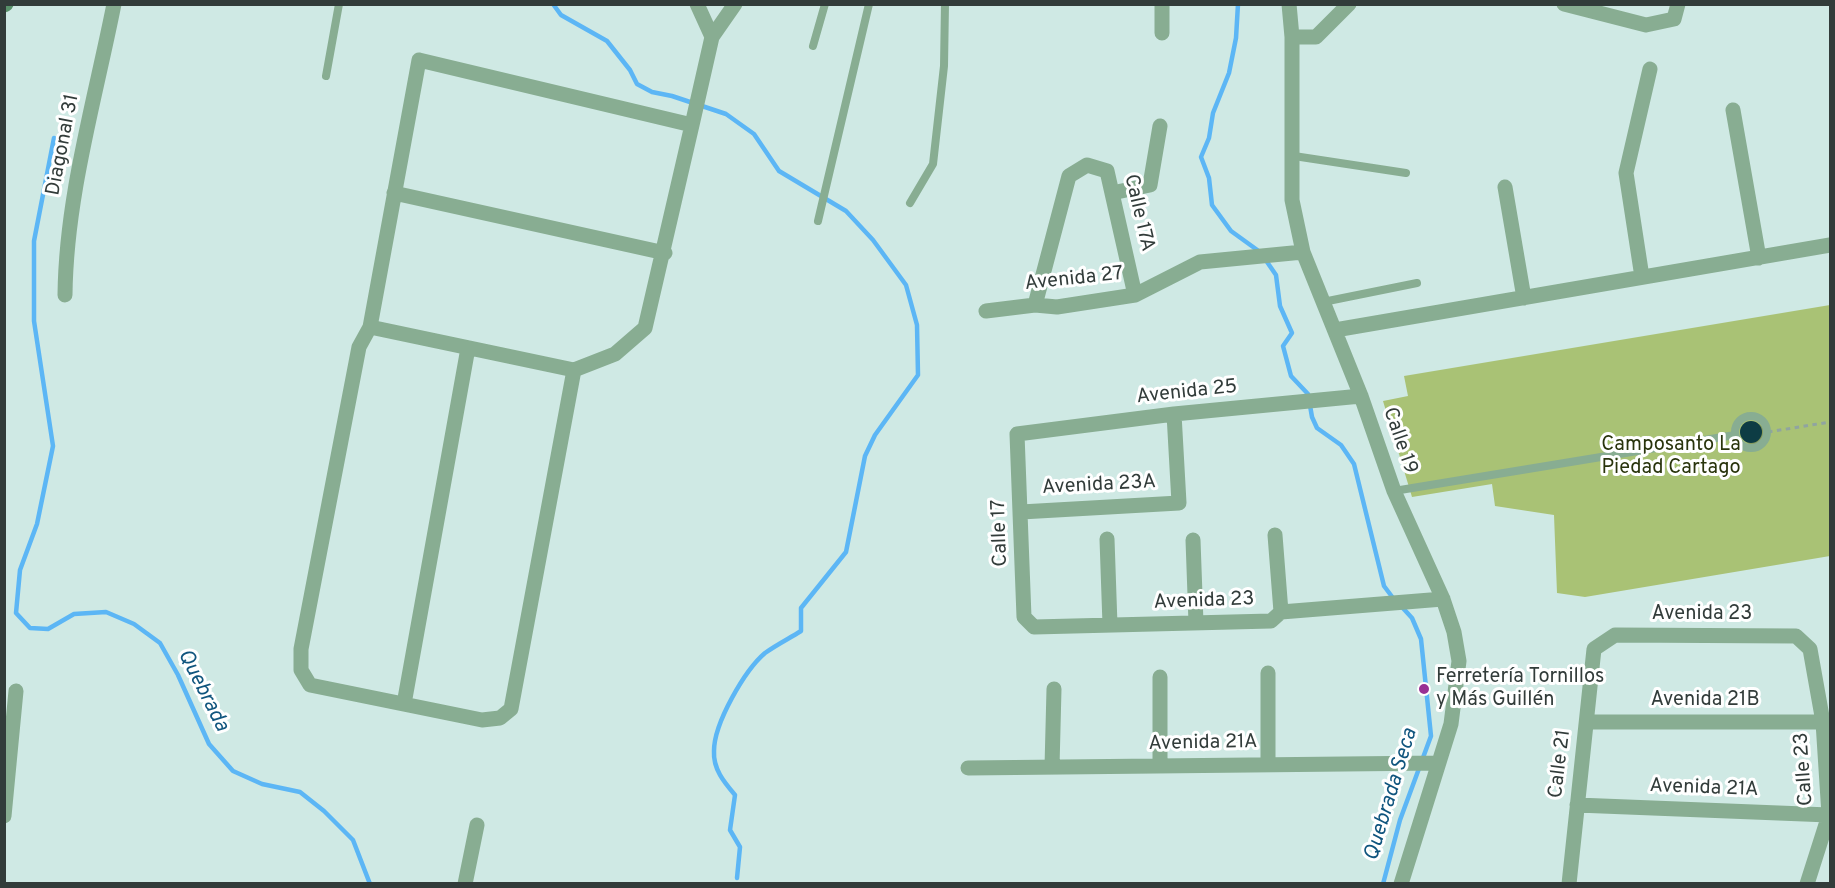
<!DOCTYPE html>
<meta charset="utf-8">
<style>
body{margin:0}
#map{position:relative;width:1835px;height:888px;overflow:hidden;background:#cfe9e4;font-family:Overpass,sans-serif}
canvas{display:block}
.frame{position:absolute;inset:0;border:6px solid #323c3a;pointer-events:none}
</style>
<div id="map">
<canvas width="1835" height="888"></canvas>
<div class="frame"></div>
</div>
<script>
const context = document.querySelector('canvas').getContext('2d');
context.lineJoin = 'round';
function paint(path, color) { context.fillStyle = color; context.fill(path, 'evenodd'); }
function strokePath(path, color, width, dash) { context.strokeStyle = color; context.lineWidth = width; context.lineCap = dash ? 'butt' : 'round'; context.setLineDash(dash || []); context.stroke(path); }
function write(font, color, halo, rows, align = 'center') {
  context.font = font + ' Overpass,sans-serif'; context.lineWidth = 6; context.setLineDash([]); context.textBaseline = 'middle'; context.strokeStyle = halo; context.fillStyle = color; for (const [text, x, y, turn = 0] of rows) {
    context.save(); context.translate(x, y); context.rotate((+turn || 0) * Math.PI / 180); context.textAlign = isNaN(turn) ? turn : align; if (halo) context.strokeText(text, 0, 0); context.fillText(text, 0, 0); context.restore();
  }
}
paint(new Path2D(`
 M1830 305V556L1585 597 1557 593 1554 515 1495 506 1492 484 1412 497 1383 401 1408 396 1404 376Z`), '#a9c275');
paint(new Path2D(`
 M1743 434a11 11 0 1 1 22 0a11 11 0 1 1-22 0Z`), '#0003');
strokePath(new Path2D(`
 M553 4 561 15 607 41 630 70 637 84 652 92 672 96 726 114 754 134 779 171 846 211 873 240 906 285 917 325 918 375 875 435 865 456 846 552 801 608V631C790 638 776 645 765 653 745 670 714 723 714 751 713 769 724 782 735 795L730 830 740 847 737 878
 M1238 4 1236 38 1229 73 1213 113 1209 138 1201 157 1209 178 1212 205 1231 231 1260 252
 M54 138 34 241V321L53 446 37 524 20 570 16 613 30 628 48 629 74 614 106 612 134 624 160 643 178 675 209 744 233 771 262 784 300 792 324 811 353 840 370 884
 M1265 259 1276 275 1280 306 1292 333 1283 346 1291 376 1308 394 1312 417 1317 428 1341 445 1354 464 1384 586 1393 598
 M1383 884 1400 820 1431 736 1421 639 1412 618 1401 606`), '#5cb6f5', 4.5);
paint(new Path2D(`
 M1740 432a11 11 0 1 1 22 0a11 11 0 1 1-22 0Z`), '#0d3c44');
strokePath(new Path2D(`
 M1768 432 1830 422`), '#90a4a0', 3, [4.5, 4.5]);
strokePath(new Path2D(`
 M813 46 825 4
 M326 76 339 4
 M1294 156 1406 173
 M910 203 933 164 944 66 945 4
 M818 221 869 4
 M1323 302 1417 283
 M1735 432a16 16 0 1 1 32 0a16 16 0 1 1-32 0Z
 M1394 491 1735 435`), '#88ad92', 8);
strokePath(new Path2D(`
 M697 4 712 37
 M1289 4 1292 37V200L1303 252 1361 396 1394 491 1443 599 1454 632 1459 661 1451 724 1401 884
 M1564 4 1646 25 1674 19 1678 4
 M1162 33V4
 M1292 37H1316L1349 4
 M1733 110 1759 258
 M692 125 645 328 615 354 574 370 370 327 419 60 692 125 712 37 735 4
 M1505 187 1524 298
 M394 193 665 253
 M1112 193 1150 185 1160 126
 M1642 277 1626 173 1650 69
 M65 295C66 197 95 100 114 4
 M1035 305 1069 176 1087 165 1107 171 1135 295
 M986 311 1035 305 1057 307 1135 295 1200 262 1303 252
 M370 327 359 347 301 649V670L310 685 482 720 500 718 511 709 574 370
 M1335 330 1830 245
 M1361 396 1174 414 1017 434 1024 617 1034 627 1271 621 1281 612 1443 599
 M1021 512 1179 503 1174 414
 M1275 535 1281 612
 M1107 539 1110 625
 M1193 540 1196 623
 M1268 673V764
 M1160 677V765
 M404 704 468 348
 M1587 722H1823
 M1052 767 1054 689
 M968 768 1438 763
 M1577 805 1829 815
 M4 816 16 691
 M465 884 477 825
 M1569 884 1594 649 1615 635 1796 636 1810 649 1823 722 1829 815 1807 884`), '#88ad92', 15);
strokePath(new Path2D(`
 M4 5 6 4`), '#59926b', 15);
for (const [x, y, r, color] of [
 [1424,689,6,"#993194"]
]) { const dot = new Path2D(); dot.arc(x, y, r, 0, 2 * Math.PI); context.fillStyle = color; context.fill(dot); strokePath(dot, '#fff', 2); }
write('20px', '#323c3a', '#fff', [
 ["Diagonal 31",64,145,-79],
 ["Calle 17A",1138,213,77],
 ["Avenida 27",1074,280,-6],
 ["Avenida 25",1187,393,-6],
 ["Calle 19",1399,441,71],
 ["Avenida 23A",1099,486,-3],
 ["Calle 17",1001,533,-92],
 ["Avenida 23",1204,602,-2],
 ["Avenida 23",1702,615],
 ["Avenida 21B",1705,701],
 ["Avenida 21A",1203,744,-1],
 ["Calle 21",1561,764,-83],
 ["Calle 23",1805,769,-94],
 ["Avenida 21A",1704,789,2]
]);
write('20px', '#29340c', '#fff', [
 ["Camposanto La",1671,446],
 ["Piedad Cartago",1671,469]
]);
write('20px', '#323c3a', '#fff', [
 ["Ferretería Tornillos",1436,678],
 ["y Más Guillén",1436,701]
], 'left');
write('italic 21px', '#10557e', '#fff', [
 ["Quebrada",202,691,63],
 ["Quebrada Seca",1392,795,-73]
]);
</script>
